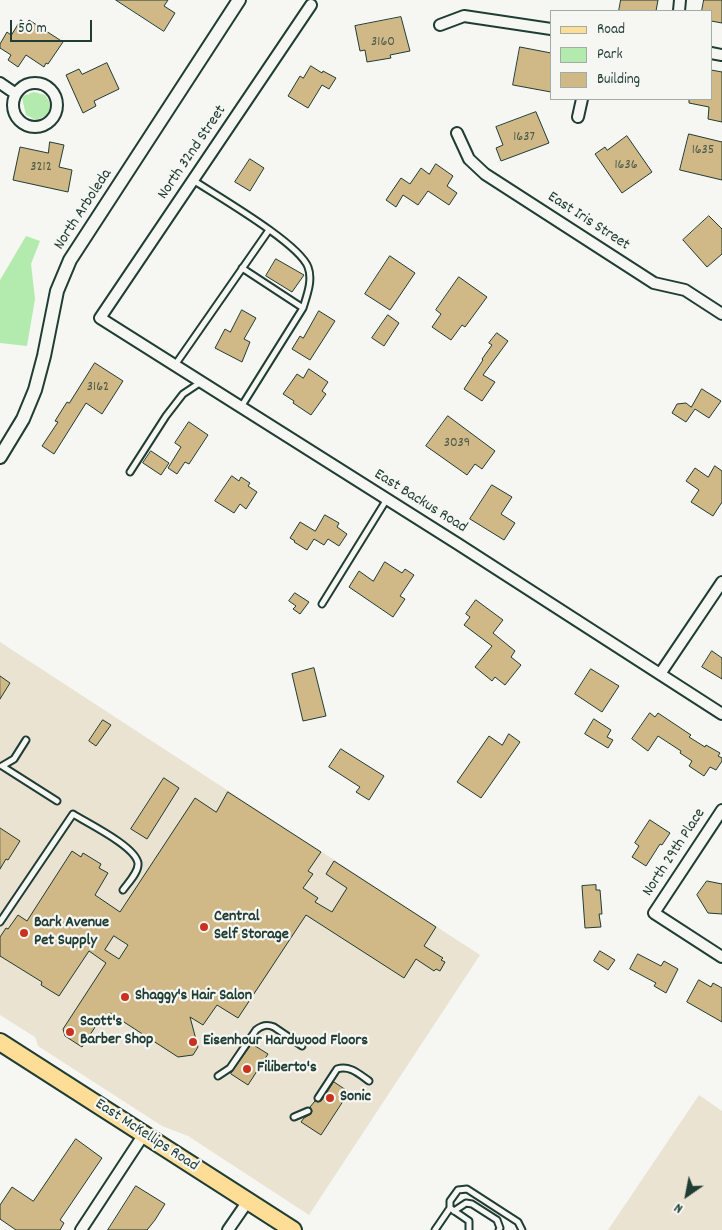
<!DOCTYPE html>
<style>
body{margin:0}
#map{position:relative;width:722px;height:1230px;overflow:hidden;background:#f6f6f2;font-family:Dekko,sans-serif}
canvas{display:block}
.legend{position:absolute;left:550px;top:10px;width:162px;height:90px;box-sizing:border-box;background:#f6f6f2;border:1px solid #a0aca6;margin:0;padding:6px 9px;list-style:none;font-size:15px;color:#1f3d34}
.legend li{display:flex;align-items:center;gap:10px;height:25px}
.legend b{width:25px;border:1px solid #a0aca6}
.north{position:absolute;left:662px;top:1170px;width:50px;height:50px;-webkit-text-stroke:4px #f6f6f2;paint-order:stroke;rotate:213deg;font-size:14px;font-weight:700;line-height:20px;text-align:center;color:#1f3d34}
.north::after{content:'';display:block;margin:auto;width:18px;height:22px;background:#1f3d34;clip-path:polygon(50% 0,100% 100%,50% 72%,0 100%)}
.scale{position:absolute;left:10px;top:20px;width:82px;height:22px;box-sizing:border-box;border:2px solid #1f3d34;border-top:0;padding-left:6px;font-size:15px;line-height:18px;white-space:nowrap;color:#1f3d34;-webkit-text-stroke:4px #f6f6f2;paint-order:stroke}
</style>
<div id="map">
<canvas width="722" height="1230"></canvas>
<ul class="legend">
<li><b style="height:6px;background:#fedd96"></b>Road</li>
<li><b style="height:14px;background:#b3ebae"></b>Park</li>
<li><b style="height:14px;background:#d0b887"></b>Building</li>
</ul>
<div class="north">N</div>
<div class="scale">50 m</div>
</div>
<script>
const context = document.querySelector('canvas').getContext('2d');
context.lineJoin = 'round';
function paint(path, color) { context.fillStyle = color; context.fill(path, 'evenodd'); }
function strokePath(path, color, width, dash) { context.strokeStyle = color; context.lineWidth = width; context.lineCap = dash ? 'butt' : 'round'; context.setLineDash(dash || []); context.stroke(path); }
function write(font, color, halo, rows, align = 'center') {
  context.font = font + ' Dekko,sans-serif'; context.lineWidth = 4.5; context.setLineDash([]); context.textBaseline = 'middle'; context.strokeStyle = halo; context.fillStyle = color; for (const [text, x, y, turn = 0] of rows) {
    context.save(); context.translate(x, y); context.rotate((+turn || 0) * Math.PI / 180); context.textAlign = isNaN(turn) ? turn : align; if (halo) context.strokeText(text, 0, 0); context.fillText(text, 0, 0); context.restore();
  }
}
paint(new Path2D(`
 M0 642 480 955 309 1215 188 1136 162 1126 38 1046 35 1037 0 1015Z
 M699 1095 722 1111V1230H608Z`), '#ebe3d2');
paint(new Path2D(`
 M34 92 45 95C51 102 52 109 45 116L36 120 26 115 22 98 23 96Z
 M26 236 40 241 31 264 35 299 27 346 0 343V280Z`), '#b3ebae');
const building = new Path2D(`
 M116 0H168L164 6 175 13 164 31Z
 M621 0H658L656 11H619Z
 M704 0H722V23L711 21V11H702Z
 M401 17 410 51 390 55 391 58 367 62 365 50 360 51 355 26Z
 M21 20 26 24 29 20 63 42 48 64 46 63 44 67 26 55 18 67 8 60 11 55 0 48V44L7 32 11 35Z
 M520 47 551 53V92L513 85Z
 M107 63 119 89 94 101 96 106 83 113 66 75 79 69 82 74Z
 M311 66 322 73 323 71 336 78 329 89 322 85 308 108 288 96 300 76 303 78Z
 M711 70 722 72V122L708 119 709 107 689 103V99H711Z
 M536 112 549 143 501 161 496 148 503 145 496 127Z
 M689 134 722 142V180L680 170Z
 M627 136 652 172 622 193 595 154 605 147 607 150Z
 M50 142 64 145 59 167 72 170 68 192 13 180 20 147 48 153Z
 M250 159 264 168 250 191 235 182Z
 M436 164 453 176 447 186 457 193 449 205 428 191 418 205 403 195 396 207 386 200 401 178 410 184 421 168 429 174Z
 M709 216 722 229V254L707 267 683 240Z
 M390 256 415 273 390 310 365 294Z
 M276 259 304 275 292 292 266 276Z
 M459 277 487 297 465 327 462 325 451 340 432 327 441 314 436 310Z
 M242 310 256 318 244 339 250 342 242 362 215 348 225 329 230 332Z
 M319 311 335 321 310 360 292 349 300 336 303 338Z
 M388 315 399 323 384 346 372 338Z
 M497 333 508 341 483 375 495 382 482 401 464 389 483 360 482 359 492 345 489 343Z
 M95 363 123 381 102 414 86 403 54 454 42 446 58 422 55 421 67 402 69 403Z
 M309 369 328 382 322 391 326 394 311 415 293 403 294 401 283 394 297 374 303 378Z
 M702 389 721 401 709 418 695 409 686 422 672 413 677 404 686 403 691 407Z
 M448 416 495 451 482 469 475 464 467 475 426 446Z
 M189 422 208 435 189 464 185 462 177 474 168 468 181 447 175 443Z
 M151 451 169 463 161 475 143 463Z
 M715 466 722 471V502L713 516 691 502 699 490 686 481 695 468 708 477Z
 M232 476 239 481 241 477 250 483 248 486 257 492 246 509 240 504 234 513 215 501Z
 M492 485 512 497 501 514 515 523 504 540 470 519Z
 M325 515 339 523 337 527 347 534 339 546 328 539 324 545 314 539 307 550 294 542 295 541 290 538 300 522 315 531Z
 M385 562 402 573 405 569 414 575 400 596 405 599 393 617 349 587 359 571 373 581Z
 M295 593 309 602 300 614 293 609 296 606 289 601Z
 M476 600 503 620 493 633 515 651 511 657 521 665 505 685 495 677 492 681 475 667 492 646 464 625 470 617 466 614Z
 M712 651 722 658V679L702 667Z
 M314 668 326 716 303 721 292 674Z
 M591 669 619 686 602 712 575 694Z
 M0 676 10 683 0 699Z
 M650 713 655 717 658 713 691 735 689 737 705 747 706 745 720 753 718 756 722 758V761L716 770 710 767 704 776 689 766 692 761 680 753 681 751 658 736 648 751 632 739Z
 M594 719 611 730 607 737 613 740 608 748 585 734Z
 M103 720 111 725 96 746 89 741Z
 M509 734 520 742 481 798 457 782 489 736 502 745Z
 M341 749 384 776 369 800 356 792 360 787 329 767Z
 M164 778 179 788 147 839 131 829Z
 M228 792 321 852 308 871 313 874 303 888 318 898 315 902 332 912 347 888 326 874 334 861 436 927 424 946 443 958 441 960 445 962 440 971 436 969 434 971 416 959 404 978 306 915 238 1018 217 1005 203 1025 190 1017 198 1047 193 1055 178 1057 110 1013 107 1018 103 1015 82 1047 65 1036 63 1029 106 963 89 951 59 996 41 985 42 982 0 956V937L6 928 8 929 18 915 27 921 72 851 81 857 83 853 101 864 99 868 108 873 95 895 120 912 195 798 216 812ZM114 936 128 945 119 959 105 950Z
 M650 820 670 833 662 845 660 844 646 866 632 857 639 846 635 843Z
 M0 828 20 841 8 860 6 859 0 869Z
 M707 881 722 884V914L708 913 697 895Z
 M596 885V890H600L602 914H599L601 927 585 928 582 886Z
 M600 951 615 960 608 970 594 961Z
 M638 954 661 966 664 961 678 969 666 993 654 986 656 983 630 969Z
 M699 980 711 987 713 983 722 988V1022L687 1002Z
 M252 1044 268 1054 248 1085 231 1074Z
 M334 1082 349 1092 321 1135 301 1122 304 1118 311 1114 312 1111 310 1107 315 1101 318 1102 321 1101Z
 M76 1139 102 1158 60 1220 64 1223 60 1230H16L0 1219V1205L12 1187 33 1201Z
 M136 1186 165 1204 155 1220 147 1230H108Z`);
paint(building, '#d0b887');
strokePath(building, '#1f3d34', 1);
const service = new Path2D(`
 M193 180C217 196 299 243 308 267 313 280 307 295 303 308L241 407
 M242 268 303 308
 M175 365 269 230
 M130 472 166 416 183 394 201 382
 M322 604 387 499
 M2 766 57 801
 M2 766 14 759 26 740
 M0 922 73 814C87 823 135 846 138 863 139 872 128 883 123 890
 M218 1076 230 1068 256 1030C262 1025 267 1024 274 1027L302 1046
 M318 1098 337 1069C350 1065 359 1074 369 1081
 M294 1117 308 1111
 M450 1208V1201L458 1190 467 1189 518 1222 522 1230
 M454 1211 466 1203 472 1204 497 1220 500 1228 499 1230
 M435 1230 450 1208 469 1221V1230`);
const minor = new Path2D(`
 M311 5 100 318 458 544 722 714
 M679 11 680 0
 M440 25 464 16 551 29
 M711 53 722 55
 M0 83 16 94
 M13 105a22 22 0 1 1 44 0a22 22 0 1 1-44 0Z
 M578 117 582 99
 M457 133 469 159 485 174 654 283 685 290 722 314
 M660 674 722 582
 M722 810 654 913 722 957
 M81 1230 144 1134
 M228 1230 248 1201`);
const tertiary = new Path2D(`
 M0 457 23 419 35 390 44 356 57 291 70 260 239 0`);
const primary = new Path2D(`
 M0 1042 293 1230`);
strokePath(service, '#1f3d34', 9);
strokePath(minor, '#1f3d34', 14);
strokePath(tertiary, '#1f3d34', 16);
strokePath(primary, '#1f3d34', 20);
strokePath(service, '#f6f6f2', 5);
strokePath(minor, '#f6f6f2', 10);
strokePath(tertiary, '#f6f6f2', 12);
strokePath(primary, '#fedd96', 16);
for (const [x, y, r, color] of [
 [204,927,5,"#c8321e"],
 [24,933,5,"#c8321e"],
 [125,997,5,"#c8321e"],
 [70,1032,5,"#c8321e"],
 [193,1042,5,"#c8321e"],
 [247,1069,5,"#c8321e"],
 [330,1098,5,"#c8321e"]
]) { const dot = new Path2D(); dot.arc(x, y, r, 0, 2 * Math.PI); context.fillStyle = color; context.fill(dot); strokePath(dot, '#f6f6f2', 2); }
write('14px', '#4b5c49', null, [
 ["3160",383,43],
 ["1637",524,138],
 ["1635",703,151],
 ["1636",626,166],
 ["3212",41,168],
 ["3162",98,388],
 ["3039",457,444]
]);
write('16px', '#1f3d34', '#f6f6f2', [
 ["North 32nd Street",193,153,-56],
 ["North Arboleda",84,210,-57],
 ["East Iris Street",588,222,33],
 ["East Backus Road",420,502,32],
 ["North 29th Place",675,853,-57],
 ["East McKellips Road",146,1136,33]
]);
write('bold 16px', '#1f3d34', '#f6f6f2', [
 ["Central",214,918],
 ["Self Storage",214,936],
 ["Bark Avenue",34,924],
 ["Pet Supply",34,942],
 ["Shaggy's Hair Salon",135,997],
 ["Scott's",80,1023],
 ["Barber Shop",80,1041],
 ["Eisenhour Hardwood Floors",203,1042],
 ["Filiberto's",257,1069],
 ["Sonic",340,1098]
], 'left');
</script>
